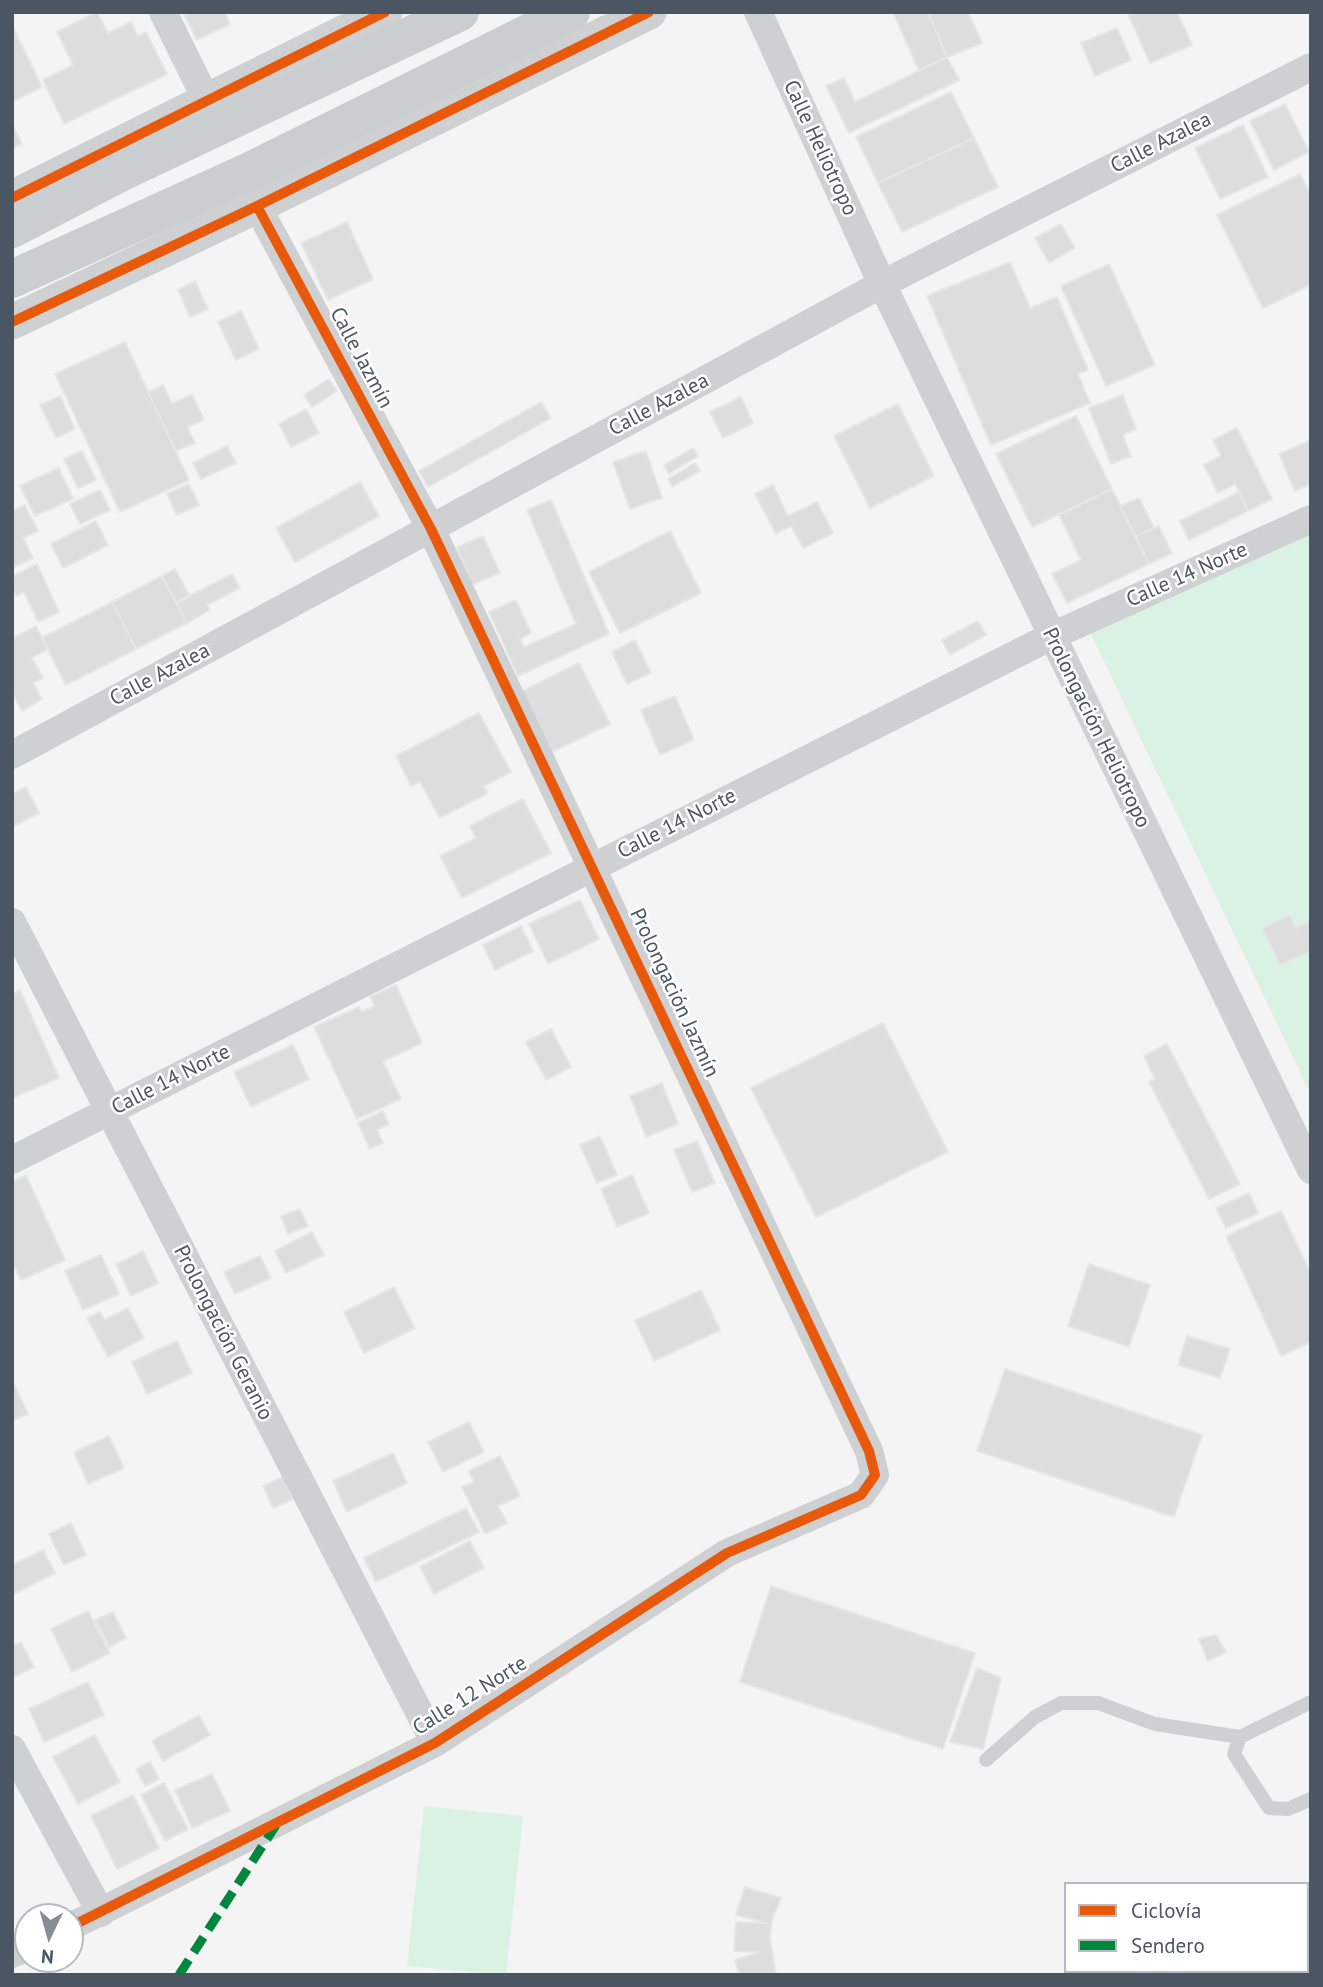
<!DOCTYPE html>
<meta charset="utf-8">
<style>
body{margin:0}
#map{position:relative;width:1323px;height:1987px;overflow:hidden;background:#f4f4f4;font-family:"PT Sans",sans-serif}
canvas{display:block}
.frame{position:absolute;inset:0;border:14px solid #4a5661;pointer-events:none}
.legend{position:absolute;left:1064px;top:1882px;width:245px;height:91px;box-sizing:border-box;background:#fff;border:2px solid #b7bbc0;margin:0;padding:9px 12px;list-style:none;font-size:21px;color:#4a5661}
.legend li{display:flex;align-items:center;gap:14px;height:35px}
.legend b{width:35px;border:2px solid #b7bbc0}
.north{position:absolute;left:14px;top:1903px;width:70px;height:70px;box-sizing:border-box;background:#fff;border:2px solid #b7bbc0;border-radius:50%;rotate:185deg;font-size:19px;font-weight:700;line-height:28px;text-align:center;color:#4a5661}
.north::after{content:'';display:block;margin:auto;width:24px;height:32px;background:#868d94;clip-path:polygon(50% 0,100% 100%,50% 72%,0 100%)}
</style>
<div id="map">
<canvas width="1323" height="1987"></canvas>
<div class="frame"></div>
<ul class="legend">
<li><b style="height:9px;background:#e8590c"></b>Ciclovía</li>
<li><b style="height:9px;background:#00873e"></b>Sendero</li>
</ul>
<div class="north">N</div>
</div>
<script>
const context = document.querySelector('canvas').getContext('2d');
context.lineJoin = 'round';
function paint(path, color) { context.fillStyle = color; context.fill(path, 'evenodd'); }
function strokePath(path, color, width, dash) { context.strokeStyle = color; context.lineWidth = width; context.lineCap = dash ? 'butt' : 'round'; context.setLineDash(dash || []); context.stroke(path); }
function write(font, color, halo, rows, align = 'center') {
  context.font = font + ' "PT Sans",sans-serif'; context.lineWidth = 5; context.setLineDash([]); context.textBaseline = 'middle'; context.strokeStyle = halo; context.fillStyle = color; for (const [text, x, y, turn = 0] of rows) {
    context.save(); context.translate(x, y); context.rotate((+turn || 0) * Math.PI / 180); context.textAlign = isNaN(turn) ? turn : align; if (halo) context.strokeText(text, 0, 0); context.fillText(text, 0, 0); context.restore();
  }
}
paint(new Path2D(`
 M1311 524V1095L1086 624Z
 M424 1806 523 1816 506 1975 407 1966Z`), '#d9f2e3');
const building = new Path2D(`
 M97 12 108 33 131 22 138 36 146 32 167 74 64 124 43 80 73 65 57 32Z
 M183 12H225L230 24 197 40Z
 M893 12H928L947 57 919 71Z
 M928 12H968L982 43 947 57Z
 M1127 12H1177L1192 45 1150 63Z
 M12 25 42 87 12 102Z
 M1117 28 1131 60 1095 76 1081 43Z
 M947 57 959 80 849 133 826 86 844 78 855 102Z
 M951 92 974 138 878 183 856 137Z
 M1285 104 1309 152 1274 170 1250 121Z
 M12 124 22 144 12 149Z
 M1243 125 1268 177 1220 199 1195 148Z
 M974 138 998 187 902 232 878 183Z
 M1300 174 1311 195V285L1263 308 1217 215Z
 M347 222 373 279 328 300 301 243Z
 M1061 224 1075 248 1049 263 1035 238Z
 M1010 262 1030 308 1057 297 1088 370 1078 374 1090 403 991 445 927 296Z
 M1109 264 1155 365 1106 386 1061 286Z
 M195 281 208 309 190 317 178 290Z
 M241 311 259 349 236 360 218 322Z
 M125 342 189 480 120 512 55 374Z
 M329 379 337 391 312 407 304 395Z
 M163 385 172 404 192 394 204 420 187 427 195 443 176 451 148 392Z
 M1123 395 1136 429 1123 435 1131 456 1111 464 1089 408Z
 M60 396 75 429 56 438 40 405Z
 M741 397 753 423 723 438 710 412Z
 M541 402 551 418 428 487 419 471Z
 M898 404 934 476 870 508 834 436Z
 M306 409 319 433 291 447 279 424Z
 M1076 416 1112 489 1032 527 996 454Z
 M1237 428 1272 499 1248 511 1235 484 1218 493 1204 465 1221 456 1213 440Z
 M1311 440V484L1295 491 1279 454Z
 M227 446 236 463 201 479 193 463Z
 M693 448 698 456 669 474 664 465Z
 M82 451 96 480 78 488 64 459Z
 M646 451 662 498 630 509 613 462Z
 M695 463 700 471 672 487 668 479Z
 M59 468 73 499 35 516 20 486Z
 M360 482 379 516 295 562 276 528Z
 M189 484 199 505 177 515 167 494Z
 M773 485 788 516 817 502 833 533 803 548 791 526 776 534 755 494Z
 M1112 489 1149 564 1067 603 1052 574 1081 560 1059 515Z
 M100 490 110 510 80 524 70 504Z
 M1239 492 1248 511 1189 540 1180 521Z
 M1139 498 1154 528 1135 537 1120 506Z
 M551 500 609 634 518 676 489 612 516 600 531 633 520 639 524 647 576 624 527 510Z
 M25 505 38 531 23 538 33 558 12 568V511Z
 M96 521 108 545 63 568 51 544Z
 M1159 526 1172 553 1149 564 1135 537Z
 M670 531 701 593 620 633 589 572Z
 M483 536 500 573 472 585 457 547Z
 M37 564 59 612 38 622 24 592 16 596 12 588V576Z
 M175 569 190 596 176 603 162 576Z
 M232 574 240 588 207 605 210 610 187 623 176 603Z
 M162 576 187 623 136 649 112 602Z
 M112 602 136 649 66 685 42 638Z
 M978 621 986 635 950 655 942 640Z
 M36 626 48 649 32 658 43 678 33 683 42 699 22 711 12 693V639Z
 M635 640 651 673 627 684 612 652Z
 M579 663 610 724 552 752 521 692Z
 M675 696 694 740 660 755 641 710Z
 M479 713 511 772 484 786 488 793 440 818 420 782 411 786 396 756Z
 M26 787 39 813 12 827V794Z
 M523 799 551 853 462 898 440 856 476 838 470 826Z
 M580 900 599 939 548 964 529 924Z
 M1290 915 1296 928 1311 921V951L1280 965 1262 928Z
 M521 926 533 951 495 970 483 945Z
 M396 985 422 1043 383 1061 401 1099 357 1119 314 1027 359 1007 361 1012 375 1006 370 997Z
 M20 990 59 1078 12 1098V994Z
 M883 1023 948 1152 816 1217 751 1088Z
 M551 1029 571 1067 546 1080 526 1042Z
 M1167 1044 1240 1184 1209 1199 1149 1082 1155 1079 1144 1056Z
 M293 1045 309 1079 251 1107 234 1072Z
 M662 1083 678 1124 646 1137 630 1096Z
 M383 1111 389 1124 377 1130 383 1143 370 1149 358 1123Z
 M600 1136 617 1175 597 1183 580 1145Z
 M697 1141 715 1183 692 1192 674 1150Z
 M26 1175 65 1260 21 1280 12 1261V1182Z
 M632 1175 649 1213 617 1227 601 1189Z
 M1249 1193 1258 1213 1226 1228 1216 1208Z
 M300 1209 308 1226 288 1234 281 1216Z
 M1281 1211 1311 1274V1342L1281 1356 1226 1236Z
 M312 1232 324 1255 286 1273 275 1251Z
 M143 1251 158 1283 131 1296 116 1264Z
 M101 1255 119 1294 83 1310 65 1271Z
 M260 1256 271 1278 235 1294 224 1272Z
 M1089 1264 1150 1285 1129 1347 1068 1326Z
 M394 1287 415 1328 364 1353 344 1312Z
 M701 1290 720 1330 654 1361 635 1321Z
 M128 1308 144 1338 108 1357 87 1318 100 1312 104 1320Z
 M1187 1336 1230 1349 1220 1378 1178 1365Z
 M177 1341 192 1373 147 1394 132 1362Z
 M1005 1369 1202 1435 1174 1517 977 1451Z
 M12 1379 28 1414 12 1421Z
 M469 1422 484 1452 443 1472 428 1442Z
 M109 1436 124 1468 88 1484 74 1452Z
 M393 1453 407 1483 347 1512 333 1481Z
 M500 1456 520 1496 498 1506 507 1523 485 1534 462 1487 474 1482 469 1471Z
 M283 1477 293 1499 273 1508 263 1486Z
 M466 1508 479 1532 376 1582 364 1558Z
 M71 1523 86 1555 64 1565 49 1534Z
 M470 1541 484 1568 434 1594 420 1567Z
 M43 1550 55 1573 12 1595V1565Z
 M771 1586 975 1653 943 1749 740 1682Z
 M88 1611 110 1653 72 1672 51 1629Z
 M113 1612 126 1638 109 1647 95 1620Z
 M1216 1635 1226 1652 1208 1661 1199 1639Z
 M21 1642 34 1667 12 1678V1646Z
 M977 1668 1001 1678 983 1749 950 1742Z
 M88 1682 104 1715 44 1742 29 1709Z
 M199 1715 210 1735 163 1761 152 1741Z
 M95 1735 120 1782 78 1804 53 1757Z
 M150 1762 159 1779 145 1786 136 1769Z
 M212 1774 230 1811 192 1828 175 1790Z
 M164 1783 188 1829 165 1841 141 1795Z
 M133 1795 159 1848 117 1869 91 1816Z
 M745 1887 781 1898 772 1920 770 1938 776 1975H739L735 1960 760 1952 734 1951 736 1922 767 1923 736 1915Z`);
paint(building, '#ddddde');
strokePath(building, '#e5e6e7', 2);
strokePath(new Path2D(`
 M1311 1702 1240 1737 1234 1754 1269 1808 1288 1809 1311 1799
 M986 1760 1035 1717 1061 1703H1098L1155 1724 1240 1737`), '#ced0d2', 14);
strokePath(new Path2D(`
 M163 12 207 101
 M758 12 882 284 1311 1170
 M12 755 882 284 1311 67
 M12 922 435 1743
 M12 1160 1052 636 1311 519
 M12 1749 101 1913
 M70 1927 435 1743 727 1553 861 1495 875 1475 869 1451 431 529 257 206
 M12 1954 28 1947`), '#ced0d2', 28);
strokePath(new Path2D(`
 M12 198 385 12
 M12 322 257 206 649 12`), '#ced0d2', 35);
strokePath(new Path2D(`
 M12 229 126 170 460 12
 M12 279 250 171 571 12`), '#caced1', 38);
strokePath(new Path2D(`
 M179 1975 276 1825`), '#00873e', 9, [18, 9]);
strokePath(new Path2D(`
 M12 198 385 12
 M12 322 257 206 649 12
 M70 1927 435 1743 727 1553 861 1495 875 1475 869 1451 431 529 257 206`), '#e8590c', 10);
write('21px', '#4a5661', '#fff', [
 ["Calle Azalea",1161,143,-27],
 ["Calle Heliotropo",820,148,65],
 ["Calle Jazmín",361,358,62],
 ["Calle Azalea",659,405,-28],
 ["Calle 14 Norte",1187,575,-24],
 ["Calle Azalea",160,675,-28],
 ["Prolongación Heliotropo",1096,728,64],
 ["Calle 14 Norte",677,824,-27],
 ["Prolongación Jazmín",674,993,65],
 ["Calle 14 Norte",171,1080,-27],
 ["Prolongación Geranio",223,1333,63],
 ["Calle 12 Norte",470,1696,-32]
]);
</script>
